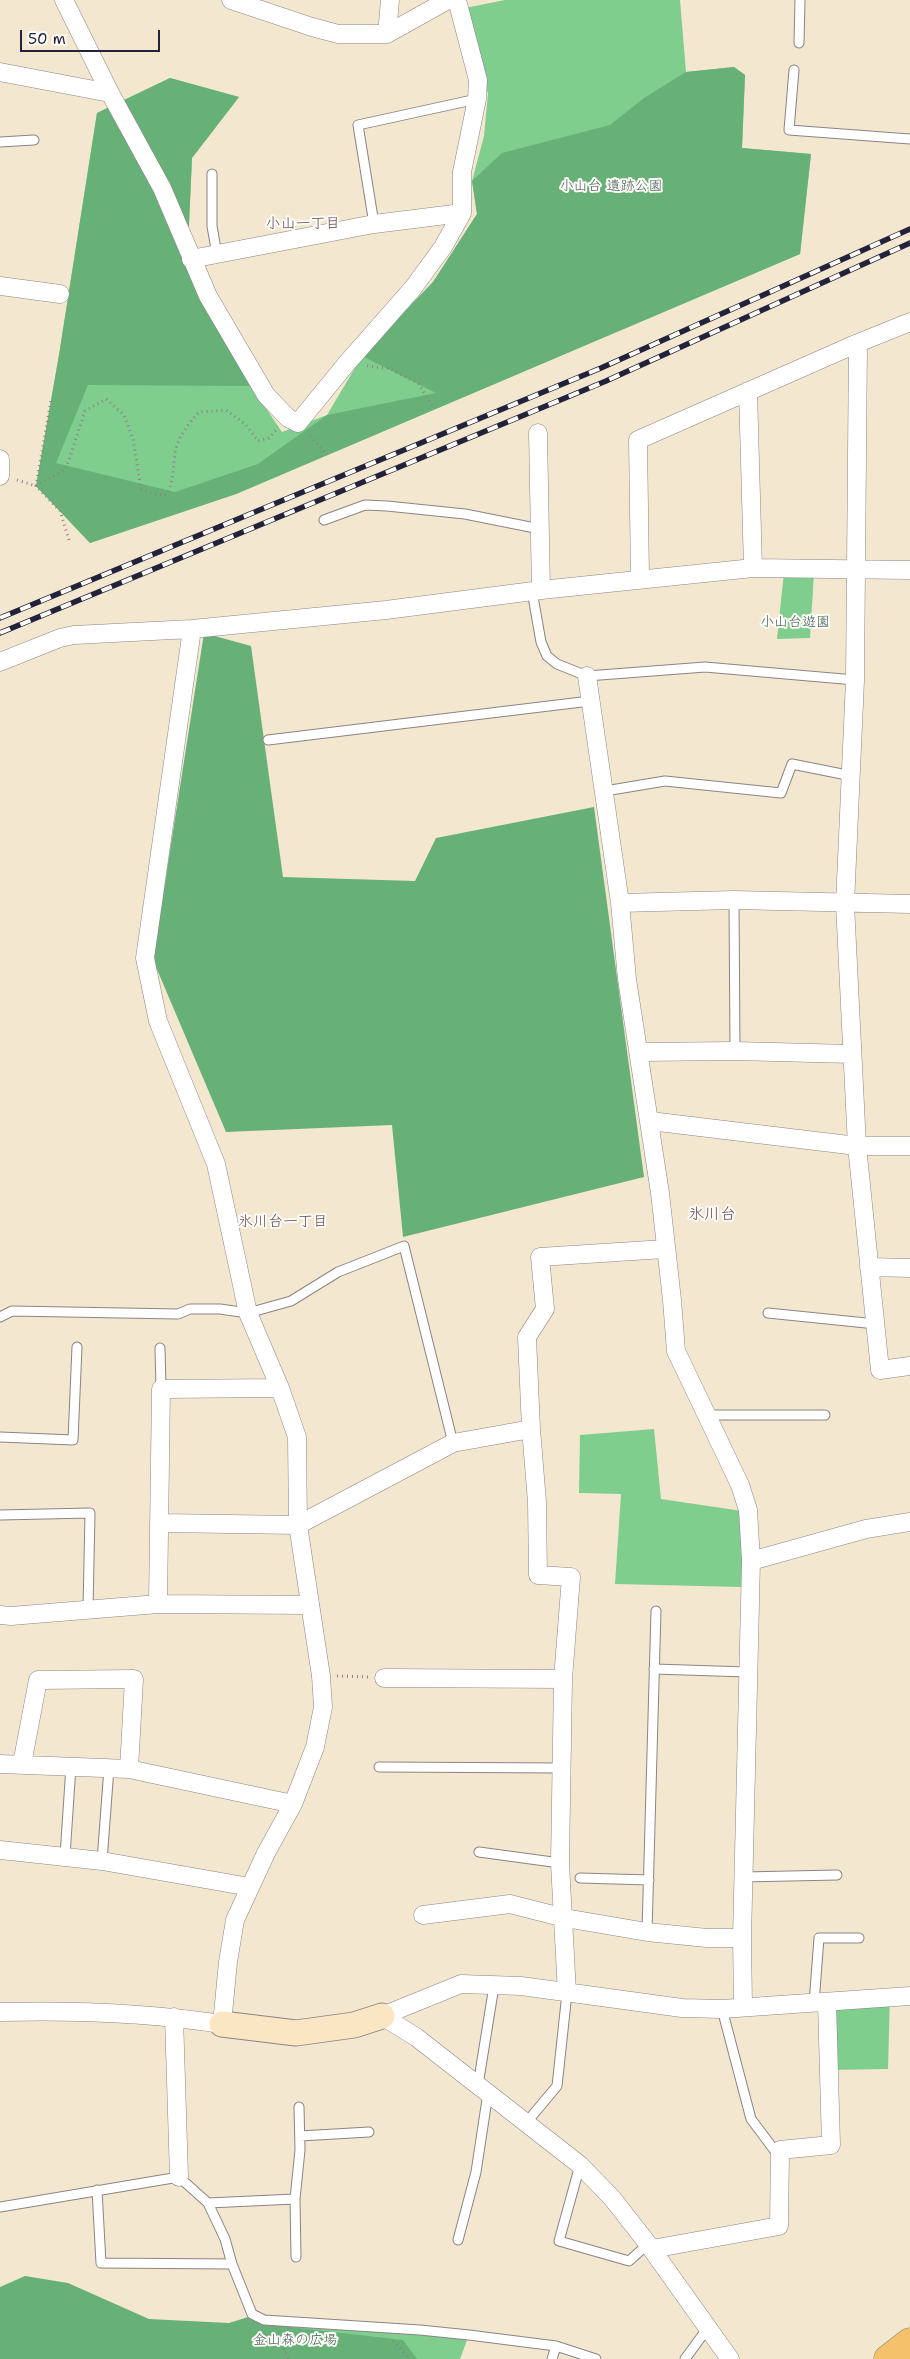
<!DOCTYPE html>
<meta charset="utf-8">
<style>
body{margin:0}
#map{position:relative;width:910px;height:2359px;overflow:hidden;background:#f4e7cf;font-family:"Shantell Sans",sans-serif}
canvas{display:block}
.scale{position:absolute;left:20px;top:30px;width:140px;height:22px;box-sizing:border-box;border:2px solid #22223b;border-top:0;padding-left:6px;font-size:15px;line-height:18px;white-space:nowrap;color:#22223b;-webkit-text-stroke:4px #fdfcf7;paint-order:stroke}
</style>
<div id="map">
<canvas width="910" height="2359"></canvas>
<div class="scale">50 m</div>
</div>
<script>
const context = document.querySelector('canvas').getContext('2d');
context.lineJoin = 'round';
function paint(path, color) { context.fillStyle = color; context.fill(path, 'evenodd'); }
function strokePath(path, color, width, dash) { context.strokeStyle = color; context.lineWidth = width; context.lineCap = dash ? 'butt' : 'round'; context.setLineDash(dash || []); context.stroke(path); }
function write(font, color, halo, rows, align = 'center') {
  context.font = font + ' "Shantell Sans","Klee One",sans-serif'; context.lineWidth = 4; context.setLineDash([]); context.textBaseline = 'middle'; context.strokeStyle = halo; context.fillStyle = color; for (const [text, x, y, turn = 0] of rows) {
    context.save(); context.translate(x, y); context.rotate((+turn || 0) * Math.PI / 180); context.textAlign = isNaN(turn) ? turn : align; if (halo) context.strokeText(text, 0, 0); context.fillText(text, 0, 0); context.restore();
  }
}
paint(new Path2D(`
 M505 0H680L686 72 734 67 745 75 742 148 811 154 800 254 236 494 90 543 36 486 59 355 97 113 170 78 239 97 192 158 187 268 251 386 282 432 327 415 362 356 433 282 477 214 472 181 484 136 488 94 465 8Z
 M784 572 814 573 810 638 777 639Z
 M654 1429 661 1499 742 1511V1587L615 1584 621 1494 579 1493 580 1435Z
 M890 1996 888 2069 828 2070 830 2000Z
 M264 2320 469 2335 460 2359H284Z`), '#7fce8e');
paint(new Path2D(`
 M734 67 745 75 742 148 811 154 800 254 236 494 90 543 36 486 59 355 97 113 170 78 239 97 192 158 187 268 251 386 88 385 56 463 175 492 258 464 327 415 436 393 362 356 433 282 477 214 472 181 502 153 610 125 644 98 686 72Z
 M204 633 251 646 283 877 415 881 436 838 594 807 644 1177 403 1237 392 1125 226 1132 153 960Z
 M25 2276 68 2283 149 2319 229 2323 248 2317 263 2324 403 2340 417 2359H0V2287Z`), '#67b179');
const lane = new Path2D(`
 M799 43 800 0
 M794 70 789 130 910 139
 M0 142 34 140
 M212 174V226L217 255
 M374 224 358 125 477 99
 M324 520 365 505 387 506 465 514 540 529
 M532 591 541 642 547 656 557 664 587 676 705 667 855 680
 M268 740 590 701
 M605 791 665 781 781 793 792 764 852 776
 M734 900 735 1051
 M768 1313 876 1324
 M0 1317 12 1311 178 1314 190 1309H220L248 1313 291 1301 338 1272 404 1246 453 1443
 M160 1348 161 1389
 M706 1415H825
 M0 1437 73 1440 77 1347
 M0 1515 90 1513 88 1609
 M654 1669 747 1672
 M379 1767 561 1768
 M479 1852 560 1863
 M65 1856 71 1766
 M102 1861 109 1768
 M743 1877 837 1875
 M580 1878 649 1880
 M647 1932 656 1611
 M814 2003 819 1938H859
 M722 2009 751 2119 778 2155
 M478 2085 494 1986
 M526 2123 557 2086 567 1993
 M300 2136 369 2132
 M580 2165 559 2241 629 2261 648 2244
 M97 2190 101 2263 232 2264
 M295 2199 300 2150 299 2107
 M208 2203 295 2199 296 2257
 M0 2207 179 2177 208 2203 225 2239 232 2264 252 2314 264 2320 420 2330 469 2335 556 2346 596 2359
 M458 2240 476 2172 488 2093
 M552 2359 556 2346
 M685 2359 707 2329`);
const street = new Path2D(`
 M64 0 110 93 162 188 208 296 266 395 288 418 298 423 347 363 413 288 443 247 462 213V172L477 99 478 80 457 0
 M231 0 312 27 338 34H387L390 0
 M387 34 448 0
 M0 72 110 93
 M191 259 374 224 462 213
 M0 286 60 294
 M858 343 855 680 845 904 857 1146 880 1370 910 1366
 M748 391 753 568
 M538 433 541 590
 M0 459V476
 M640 578 638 440 858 343 910 322
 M0 662 60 638 74 635 192 629 386 610 541 590 753 568 910 570
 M587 676 620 903 627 979 660 1193 672 1300 676 1351 740 1485 748 1510 751 1561 742 1938 743 2007
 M620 903 734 900 910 904
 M640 1052 735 1051 851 1054
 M650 1121 857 1146H910
 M869 1267 910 1268
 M531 1429 537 1502 538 1575 571 1577 563 1679 560 1863 567 1993
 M160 1523 298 1525 453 1443 531 1429 527 1337 545 1309 540 1257 665 1249
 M751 1561 866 1529 910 1522
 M158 1604 161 1389 280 1388
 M0 1615 11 1616 158 1604 309 1605
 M384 1678 563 1679
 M0 1764 129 1769 293 1804
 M22 1764 38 1680 134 1679 129 1769
 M0 1850 102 1861 250 1887
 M423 1915 510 1904 565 1918 647 1932 707 1938H742
 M0 2012C74 2010 149 2013 222 2024L228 1962 235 1920 266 1853 293 1804 315 1747 323 1707 321 1676 298 1525 297 1437 280 1388 248 1313 216 1164 158 1021 145 958 192 629
 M382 2016 461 1984 521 1986 682 2008 722 2009 910 1996
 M382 2016 416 2037 580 2165 612 2198 648 2244 730 2359
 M174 2017 179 2177
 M652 2249 779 2226 780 2150 831 2145 827 2002`);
const secondary = new Path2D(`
 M222 2024 296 2033 354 2025 382 2016`);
const primary = new Path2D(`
 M888 2359 910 2342`);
strokePath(lane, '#8b8485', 11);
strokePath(street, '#8b8485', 19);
strokePath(secondary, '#8b8485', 27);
strokePath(primary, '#8b8485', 29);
strokePath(new Path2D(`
 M367 366 391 369 419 384 434 409
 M310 436 327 455
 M17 480 36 486 51 400
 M69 540 60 511 36 486 66 469 85 411 106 399 124 415 133 439 141 489 154 494 166 495C174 482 173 468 175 453 178 436 188 425 199 412L226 410 246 425 258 441 269 438 277 429
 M337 1676 368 1677
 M277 2335 289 2359
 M393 2341 410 2359`), '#8b8485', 3, [1, 4]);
strokePath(lane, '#fff', 9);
strokePath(street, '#fff', 18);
strokePath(secondary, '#fbe6c4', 25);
strokePath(primary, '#f5c16b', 28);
const rail = new Path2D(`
 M0 618 601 368 910 229
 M0 633 606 381 910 243`);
strokePath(rail, '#22223b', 5.5);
strokePath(rail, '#fdfcf7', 4, [11]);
write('14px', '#435e58', '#fdfcf7', [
 ["小山台 遺跡公園",611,186],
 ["小山台遊園",795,622],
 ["金山森の広場",295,2340]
]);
write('15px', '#634b56', '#fdfcf7', [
 ["小山一丁目",303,224],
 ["氷川台一丁目",283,1222]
]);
write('16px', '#634b56', '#fdfcf7', [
 ["氷川台",712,1215]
]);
</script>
